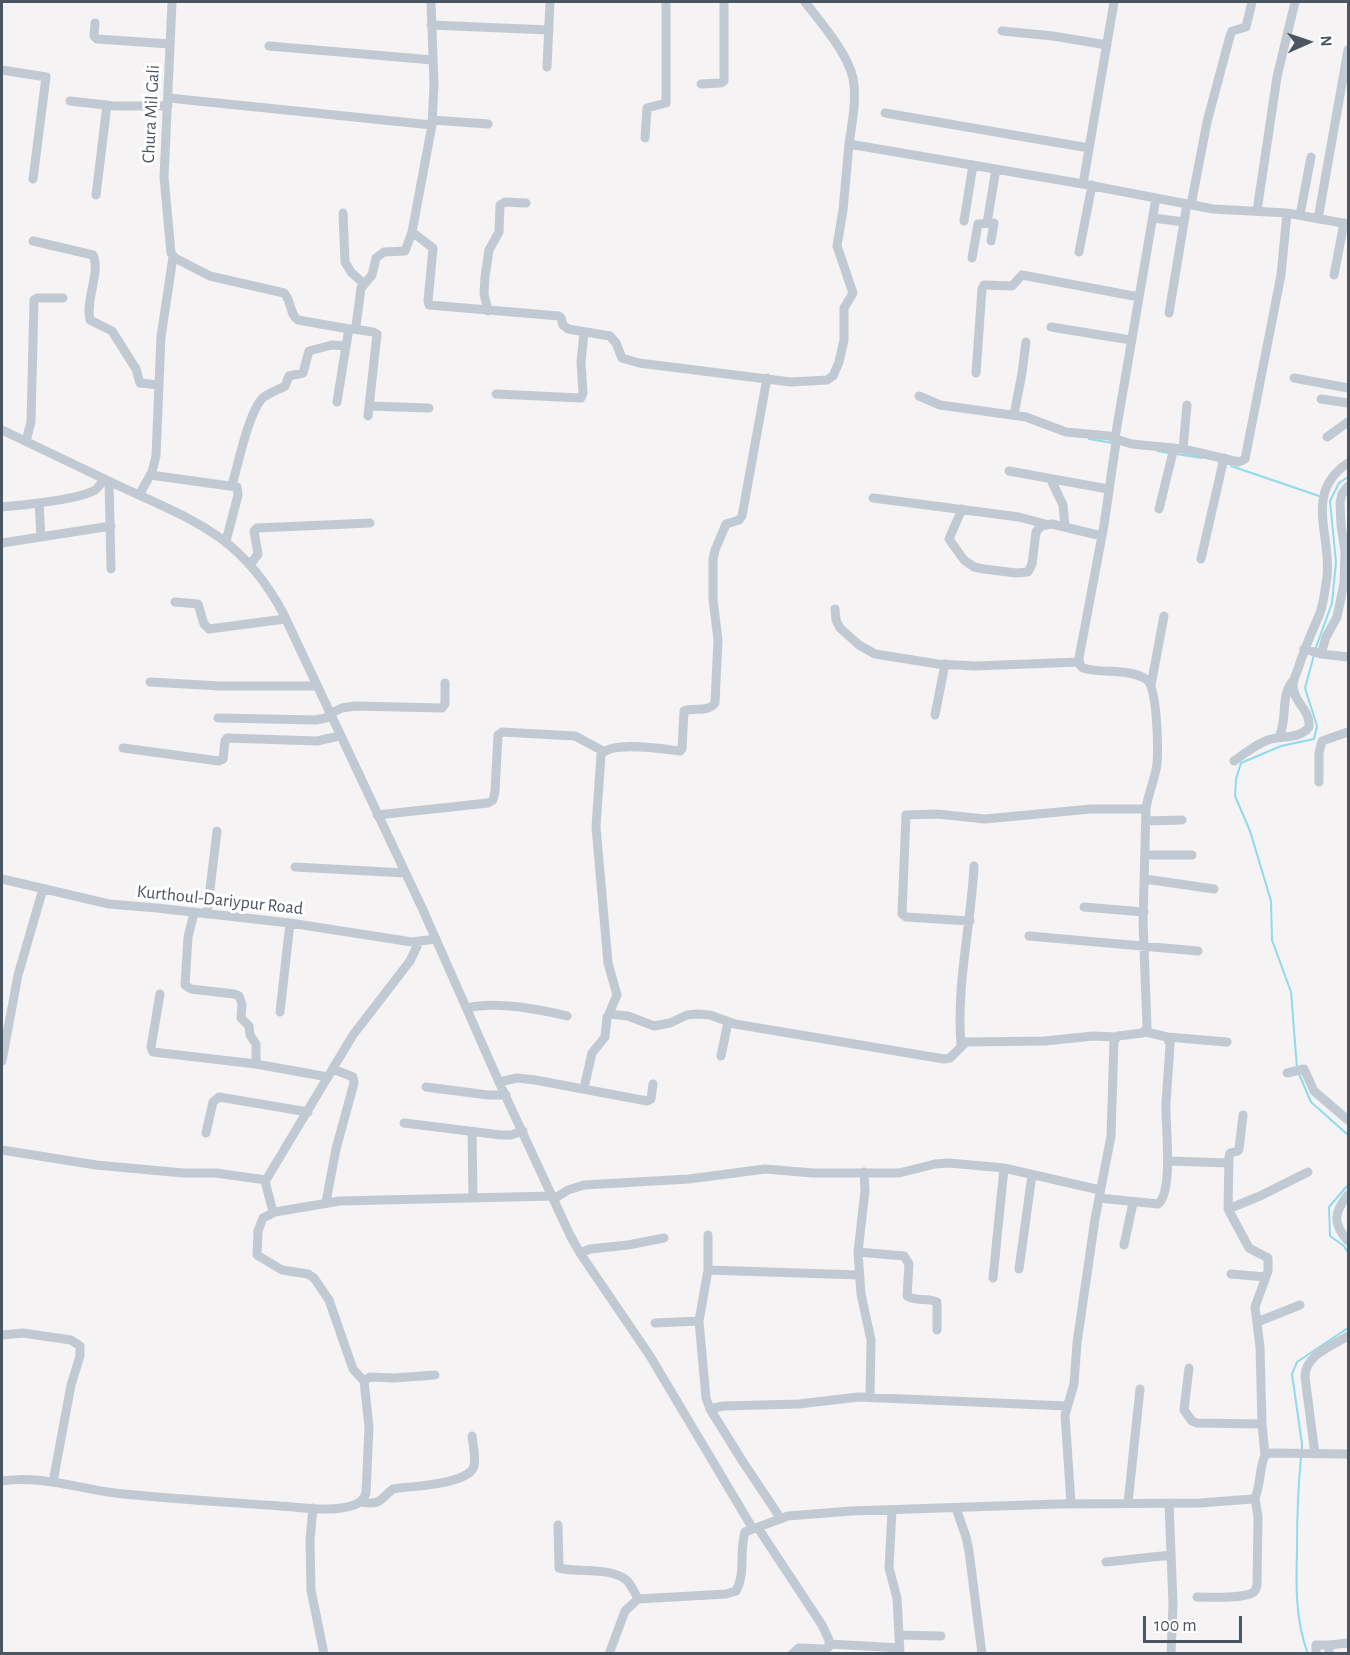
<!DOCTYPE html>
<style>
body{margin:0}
#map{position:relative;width:1350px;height:1655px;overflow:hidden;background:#f5f3f3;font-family:"Alegreya Sans",sans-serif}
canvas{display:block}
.frame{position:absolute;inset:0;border:3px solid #4a5661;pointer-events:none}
.north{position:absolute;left:1278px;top:12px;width:60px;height:60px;-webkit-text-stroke:4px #fff;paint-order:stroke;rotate:87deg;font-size:16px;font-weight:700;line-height:24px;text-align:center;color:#4a5661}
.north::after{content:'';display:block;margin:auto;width:21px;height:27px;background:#4a5661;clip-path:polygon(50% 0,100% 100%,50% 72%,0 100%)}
.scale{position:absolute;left:1143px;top:1616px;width:99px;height:27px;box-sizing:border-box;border:3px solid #4a5661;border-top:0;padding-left:8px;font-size:18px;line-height:21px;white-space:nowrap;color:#4a5661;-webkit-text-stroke:4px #fff;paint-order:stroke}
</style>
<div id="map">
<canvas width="1350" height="1655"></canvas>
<div class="frame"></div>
<div class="north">N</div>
<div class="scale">100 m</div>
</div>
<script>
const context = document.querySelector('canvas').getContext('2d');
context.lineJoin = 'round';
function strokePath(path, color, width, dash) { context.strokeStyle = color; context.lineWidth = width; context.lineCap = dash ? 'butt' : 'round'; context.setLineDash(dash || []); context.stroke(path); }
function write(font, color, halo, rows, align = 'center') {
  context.font = font + ' "Alegreya Sans",sans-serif'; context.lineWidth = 6; context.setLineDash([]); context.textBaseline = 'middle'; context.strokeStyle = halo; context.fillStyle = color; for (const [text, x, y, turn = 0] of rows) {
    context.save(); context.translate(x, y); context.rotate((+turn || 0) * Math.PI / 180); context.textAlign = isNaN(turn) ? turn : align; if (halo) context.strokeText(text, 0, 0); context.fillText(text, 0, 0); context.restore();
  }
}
strokePath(new Path2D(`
 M1089 439 1113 443
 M1157 451 1169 453
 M1176 454 1202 458
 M1231 466 1322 497
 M1315 650 1332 603 1336 562 1330 501 1339 483 1348 477
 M1297 1068 1291 992 1272 940 1271 901 1250 831 1235 796 1236 779 1241 763 1281 746 1314 739 1317 726 1305 688 1314 655
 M1299 1074 1311 1102 1348 1135
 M1348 1185 1329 1207 1330 1236 1344 1246 1348 1253
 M1302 1451V1444L1292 1374 1297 1362 1348 1328
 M1301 1457C1298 1488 1297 1518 1297 1549 1296 1584 1295 1620 1308 1654`), '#90daee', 2);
strokePath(new Path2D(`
 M172 2 164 177 171 253 175 258 210 276 284 293C292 301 289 314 298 320L349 329H353L356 326 361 288 372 275 376 258 384 252 405 251 412 232 432 125 434 84 431 2
 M805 2C821 23 847 52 853 78 857 99 852 123 849 144L1083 184 1213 209 1287 213 1348 224
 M95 23 94 36 97 39 170 44
 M431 25 549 30
 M1002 31 1053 36 1107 45
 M269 46 433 60
 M547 67 550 2
 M2 70 46 77 33 179
 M701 84 721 83 724 81V2
 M169 98 432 125
 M70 101 114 106H168
 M885 113 1089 148
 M432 120 488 124
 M645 138 647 108 666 103V2
 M1083 184 1114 2
 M96 195 107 105
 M1191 205 1207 122 1230 36 1232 31 1246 27 1252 2
 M1257 211 1277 77 1295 2
 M343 213 345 262 351 272 364 284
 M1300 215 1311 157
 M1153 218 1184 222
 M1318 219 1348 50
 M964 221 973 165
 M987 223 996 169
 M412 232 433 248 428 301 429 305 559 316 561 318 563 325 568 329 610 336 616 343 622 358 639 363 791 382 827 380 833 376 839 362 844 340V308L853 293 837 246 843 210 849 144
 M33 241 93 255C101 271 85 300 90 320L112 331 136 369 140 383 159 385
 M1079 252 1092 185
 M972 258 978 224 994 223 991 241
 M1334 275 1344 223
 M488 311 484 294 485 277 489 250 499 232 500 205 505 202 526 203
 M1169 313 1187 204
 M1051 327 1131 340
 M353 329 373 332 377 334 368 416
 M976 373 982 289 984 285 1012 286 1022 275 1139 297
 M1294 378 1348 388
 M496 394 581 398 583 393 581 362 584 333
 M919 396 940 405 1026 417 1066 432 1109 436 1118 440
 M1321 399 1348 403
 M337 402 346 346
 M369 406 429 408
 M1014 415 1022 373 1026 342
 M2 430C40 448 79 467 117 485 193 520 241 535 283 613L423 910 499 1082 570 1235 580 1253 650 1356 753 1529
 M1327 437 1348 422
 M1115 438 1156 198
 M26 441 31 422 34 300 37 298H63
 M1183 449 1187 405
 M1009 471 1108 489
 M150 475 237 487 238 495 226 541
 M1051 480 1063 505 1065 527
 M109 481 111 569
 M232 485C238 465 249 409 264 397 270 392 278 390 285 386L289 376 303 373 309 351 332 345 346 346 349 329
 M139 495 152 472 156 456 161 337 173 257
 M873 498 1019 517 1045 524
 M39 503 41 537
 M2 507C22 505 80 500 95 490 99 487 101 483 104 479
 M962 509 949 539 964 560 974 567 984 569 1016 573 1028 572 1032 564 1036 532 1041 526 1052 524 1102 536
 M1159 509 1174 448
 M2 543 111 526
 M1201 559 1224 458
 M250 565 258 554 254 531 257 528 370 523
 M175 602 198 604 204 624 209 629 285 619
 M835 609 836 620 840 628 859 645 875 654 938 664 975 666 1079 662
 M1304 649 1321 654 1326 637 1337 617 1344 583 1345 552 1341 525 1340 502 1342 494 1348 486
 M1321 654 1348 657
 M150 682 220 686H315
 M1151 685 1164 616
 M329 714 342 708 355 706 442 708 445 704V683
 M935 715 945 664
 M218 718 316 720 330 717
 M1279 737C1288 719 1280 698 1292 682
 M123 748 219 761 223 759 225 741 227 738 317 741 339 736
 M1234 761C1245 753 1255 745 1268 740 1281 735 1299 740 1309 727 1311 710 1293 702 1293 686 1293 680 1296 674 1298 669 1304 649 1312 632 1320 613 1324 602 1325 589 1327 577 1332 535 1303 493 1348 463
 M1319 782V753L1322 741 1348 732
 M377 815 488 803 493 800 495 792 498 735 502 732 575 736 603 751
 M1146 821 1182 820
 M1146 855H1192
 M295 867 405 873
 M2 879 109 904 157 908 290 923 412 942 436 939
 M1145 879 1214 889
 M1084 907 1144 912
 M194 913 188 937 185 985 191 989 234 994 239 996 242 1004 241 1018 249 1026 250 1035 256 1044V1064
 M207 914 217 831
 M970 921 906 917 902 914 906 815 937 814 985 819 1091 809H1146
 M1029 936 1198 951
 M160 994 151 1047 153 1052 256 1064 328 1077
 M467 1008C496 1001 538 1009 567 1016
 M280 1012 290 923
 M609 1014 617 995 608 963 596 827 601 755C610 740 663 749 680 751L682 749 684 711C694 707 708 713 715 703L718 640 713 599V560L715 550 726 524 739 520 742 516 767 378
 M1167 1037 1227 1042
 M961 1045C956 985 971 926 974 866
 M721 1056 728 1022
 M2 1061 18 975 43 889
 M1287 1073 1304 1069 1314 1091 1348 1120
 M499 1082 517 1078 535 1080 647 1101 651 1099 653 1084
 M426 1087 488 1095H506
 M584 1088 592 1053 605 1037 607 1017 610 1014 628 1016 654 1026 670 1023 687 1015 697 1014 710 1015 735 1024 944 1059 950 1058 966 1042 1045 1041 1093 1036 1116 1037
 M1243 1115 1239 1149 1238 1151 1230 1153 1229 1157 1228 1209 1249 1248 1268 1258V1271L1255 1307 1260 1347 1262 1424 1265 1455
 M404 1123 501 1135H511L523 1131
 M472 1132 473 1197
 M206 1133 213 1102 219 1097 308 1112
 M2 1150 96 1165 183 1173H216L266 1180 353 1035 410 961 419 942
 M1168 1161 1228 1163
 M864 1172 865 1191 858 1252 861 1294 871 1340 870 1397
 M265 1181 273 1212
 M1348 1195C1333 1213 1333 1224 1348 1241
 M1099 1198 1158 1204C1174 1191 1165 1125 1166 1104 1167 1084 1169 1064 1170 1044L1167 1037 1146 1032
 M554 1199 568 1190 584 1185 689 1179 765 1169 813 1173H899L935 1164 949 1163 1004 1168 1100 1190
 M326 1202 336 1149 354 1083 353 1077 333 1069
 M1228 1209 1260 1196 1308 1172
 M708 1235V1270L699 1321 706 1398 710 1409 743 1462 781 1519
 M1124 1245 1133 1203
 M858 1252 904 1256 909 1264 907 1296C916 1302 928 1297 937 1302V1330
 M580 1253 590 1249 628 1245 664 1238
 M1019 1269 1032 1175
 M708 1270 859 1275
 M1231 1274 1266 1277
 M993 1278 1004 1168
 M1257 1322 1300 1305
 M655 1323 699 1321
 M2 1335 23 1333 71 1340 80 1346V1356L71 1385 53 1482
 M1189 1368 1184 1410 1192 1421 1197 1423 1262 1424
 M364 1381 353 1369 329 1300 314 1278 308 1274 282 1270 257 1255 258 1231 263 1218 275 1212 340 1201 553 1196
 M710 1409 723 1406 799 1404 858 1397 1067 1406
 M1315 1454 1305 1377C1305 1355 1332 1346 1348 1336
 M2 1481C39 1475 77 1488 115 1493 170 1499 225 1502 280 1506 303 1507 331 1513 354 1505 360 1503 364 1500 366 1493L369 1427 364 1381 370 1377 394 1378 435 1375
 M361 1502C381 1505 378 1501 393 1489 409 1486 469 1485 474 1466 476 1457 473 1445 472 1436
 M1071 1503 1065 1415 1074 1384 1077 1343 1095 1219 1111 1136 1114 1041 1118 1036 1143 1033 1147 1027 1143 921 1146 809C1148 793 1155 780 1157 764 1158 750 1158 687 1146 679 1128 668 1102 674 1083 668L1080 665 1079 658 1104 525 1116 442 1119 440 1132 444 1183 449 1239 462 1245 459 1281 275 1287 213
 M1128 1503 1140 1389
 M1169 1503 1173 1604 1171 1654
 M313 1508 310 1540 311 1590 324 1654
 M956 1508 966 1537 969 1551 982 1654
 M892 1510 889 1568 897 1598 900 1654
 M558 1525 559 1568C580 1573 607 1567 625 1579 631 1583 634 1592 638 1599
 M758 1528 822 1625 829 1640V1647L826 1649 799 1648 792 1654
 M1106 1562 1171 1555
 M1197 1597C1211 1597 1240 1599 1252 1593 1256 1591 1256 1589 1257 1585L1258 1517 1255 1498
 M900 1635 941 1636
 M829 1644 900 1648
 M609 1654 625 1611 638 1599 726 1594 736 1591C746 1573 739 1552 745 1532L788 1516 851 1511 1057 1504 1200 1503 1252 1499 1255 1498C1261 1484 1259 1469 1265 1455L1271 1453 1348 1454
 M1316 1654V1645H1329
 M1329 1654V1645L1348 1643`), '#c1cad2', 9);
write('18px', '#4a5661', '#fff', [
 ["Chura Mil Gali",151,114,-87],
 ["Kurthoul-Dariypur Road",220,900,6]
]);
</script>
